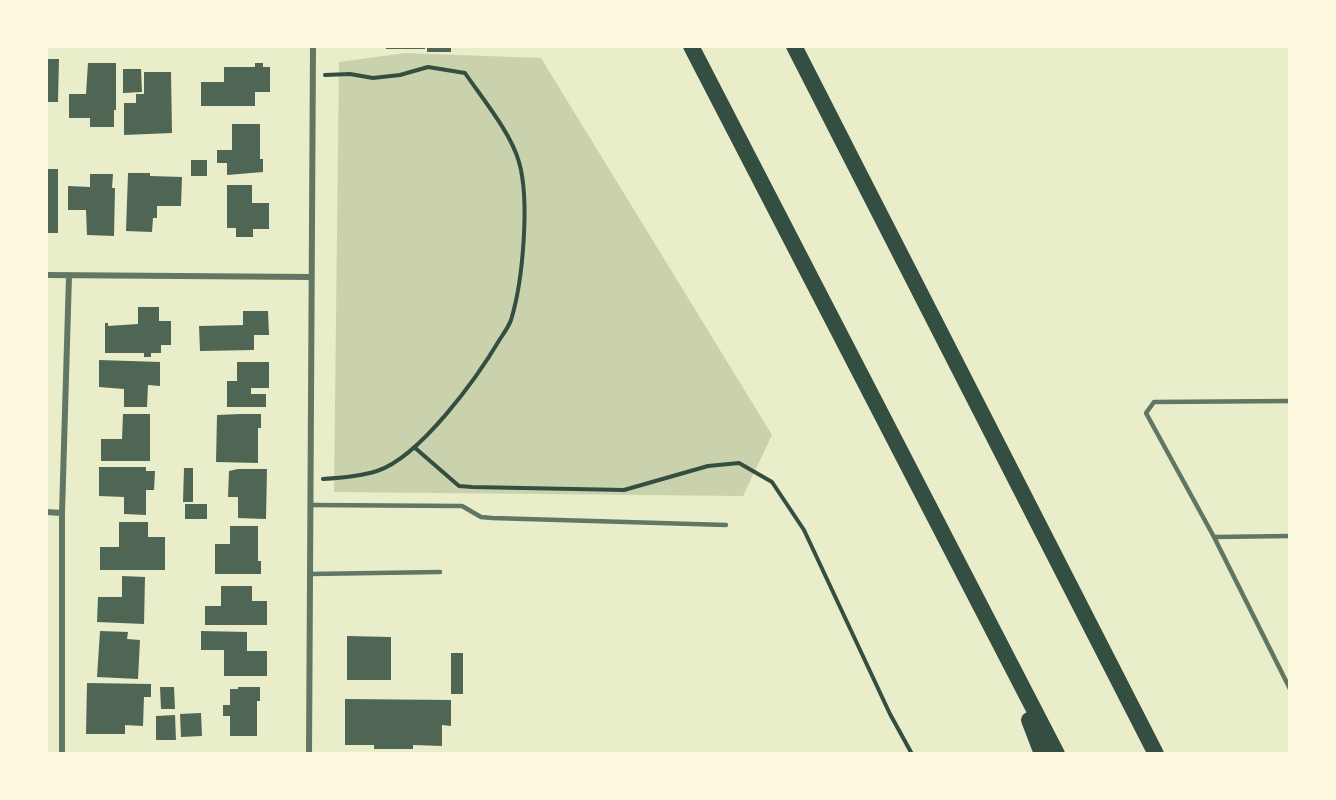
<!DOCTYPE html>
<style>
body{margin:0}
#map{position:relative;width:1336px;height:800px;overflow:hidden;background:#e9edc9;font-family:"Zilla Slab",serif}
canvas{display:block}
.frame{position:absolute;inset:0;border:48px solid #fefae0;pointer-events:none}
</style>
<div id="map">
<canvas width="1336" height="800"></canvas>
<div class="frame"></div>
</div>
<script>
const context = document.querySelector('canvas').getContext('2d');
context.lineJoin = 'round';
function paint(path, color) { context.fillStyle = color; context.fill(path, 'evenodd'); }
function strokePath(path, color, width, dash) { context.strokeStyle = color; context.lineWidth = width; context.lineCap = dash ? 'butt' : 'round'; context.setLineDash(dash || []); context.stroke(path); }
paint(new Path2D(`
 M405 53 541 58 772 435 743 496 334 492 339 62Z`), '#cad2ad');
paint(new Path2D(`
 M386 46H425V49H386Z
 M427 46H451V52H427Z
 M46 59H59L58 102H46Z
 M88 63H116V110H114V127H90V118H69V94H86Z
 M255 63H263V67H270V92H255V106H201V82H224V67H255Z
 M123 69H141L142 92 123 93Z
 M144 72H171L172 133 124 135V103H136V94H144Z
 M232 124H260V159H263V172L227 175V163H217V150H232Z
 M191 160H207V176H191Z
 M46 169H58V233H46Z
 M128 173H150V176L182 177 181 206H157V218H153L152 232 126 231Z
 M90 174H113L112 188H115L114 236 87 235 86 210H68V186L90 187Z
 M227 185H252V203H269V229H253V237H236V228H227Z
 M138 307H159V321H171V345H161V353H151V357H144V353H105V323H108V326L138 324Z
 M243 311H268L269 335H254V350L200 351 199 326 243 325Z
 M99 360 160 362V386L148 385 147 407H124V389L99 387Z
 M237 362H269V388H251V394H266V407H227V381H237Z
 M123 414H150V461H101V439H122Z
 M240 414H261V428H258V463L216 462 217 415Z
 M99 467H146V471H155L154 490H146V515L124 514V497L99 496Z
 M184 468H193V502H183Z
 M238 469H267L266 519 238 518V497H228L229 471Z
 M185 504H207V519H185Z
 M119 522H148V537H165V570H100V547H119Z
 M230 526H258V561H261V574H215V544H230Z
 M122 576 145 577 144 624 97 622 98 597H122Z
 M221 586H252V601H267V625H205V606H221Z
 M100 631 128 632 127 639 140 640 138 679 97 677Z
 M201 631 247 632V651H267V676H224V650H201Z
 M347 636 391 637V680H347Z
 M451 653H463V694H451Z
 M87 683 151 684V697H144L143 726 125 725V734H86Z
 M160 687H174L175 709H161Z
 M238 687H260V701H257V736H230V716H223V705H230V689H238Z
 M345 699 451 700V726L442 725V746L413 745V749H374V745H345Z
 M201 713 202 736 181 737 180 714Z
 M175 715 176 740H156V716Z`), '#4f6655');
strokePath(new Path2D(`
 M414 447 459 486 472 487 624 490 708 466 739 463 772 482 804 530 890 714 912 754
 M323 479C341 478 361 476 377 471 420 457 477 378 500 339 504 333 509 326 511 320 523 281 530 200 519 162 511 133 482 98 465 73L428 67 400 75 373 78 350 74 325 75`), '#344e41', 4);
strokePath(new Path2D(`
 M1290 401 1154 402 1146 413 1214 537 1290 689
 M310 505 462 506 481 517 492 518 726 525
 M1214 537 1290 536
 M310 574 440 572`), '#617663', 4.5);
strokePath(new Path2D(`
 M46 275 311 277
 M46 512 62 513
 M62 754V513L69 276
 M309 754 313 46`), '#617663', 6);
strokePath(new Path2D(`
 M691 46 1057 754
 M794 46 1156 754
 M1029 720 1042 754`), '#344e41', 16);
</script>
